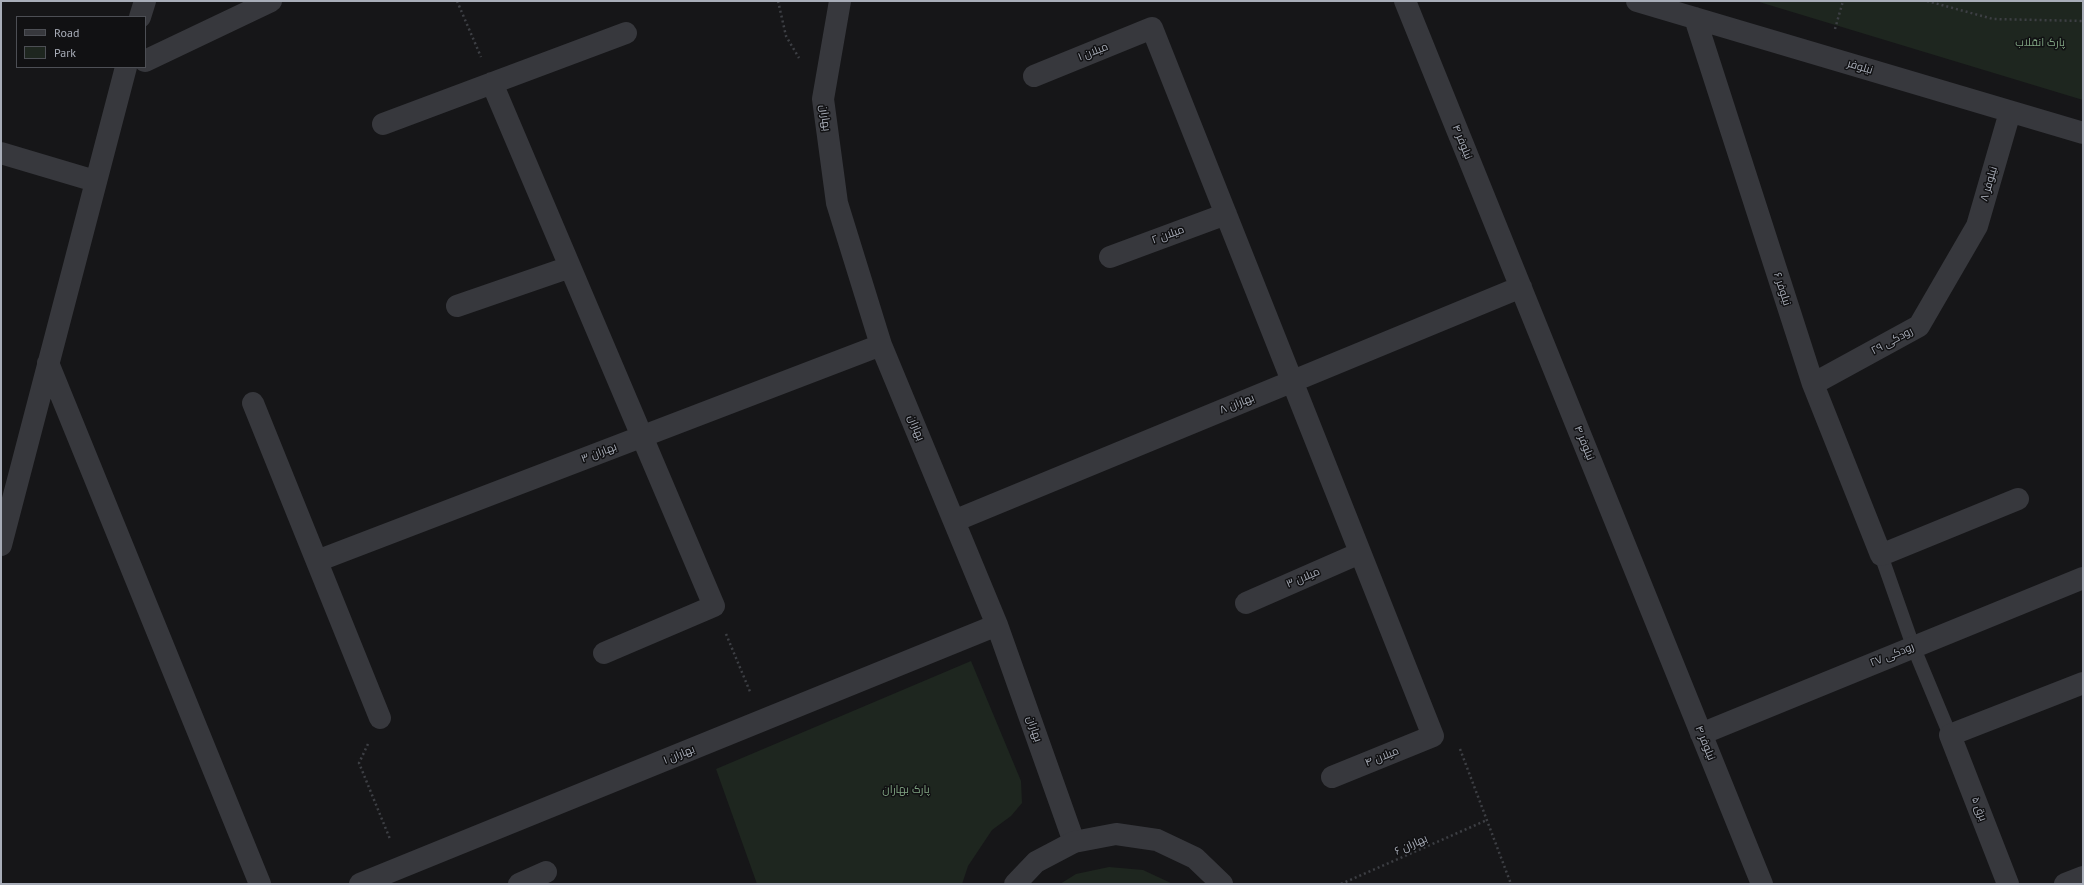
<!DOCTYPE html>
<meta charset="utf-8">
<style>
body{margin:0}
#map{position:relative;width:2084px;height:885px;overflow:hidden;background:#161618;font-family:"PT Sans",sans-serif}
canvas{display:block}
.frame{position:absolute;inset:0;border:2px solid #a8adb8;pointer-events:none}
.legend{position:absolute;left:16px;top:16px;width:130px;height:52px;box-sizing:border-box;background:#111113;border:1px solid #4d4f55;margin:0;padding:5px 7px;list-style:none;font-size:12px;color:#a8adb8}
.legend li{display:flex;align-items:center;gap:8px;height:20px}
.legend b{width:20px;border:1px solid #4d4f55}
</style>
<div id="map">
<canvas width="2084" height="885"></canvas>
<div class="frame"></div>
<ul class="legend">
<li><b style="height:5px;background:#37383d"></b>Road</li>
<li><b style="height:11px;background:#1e261f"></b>Park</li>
</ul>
</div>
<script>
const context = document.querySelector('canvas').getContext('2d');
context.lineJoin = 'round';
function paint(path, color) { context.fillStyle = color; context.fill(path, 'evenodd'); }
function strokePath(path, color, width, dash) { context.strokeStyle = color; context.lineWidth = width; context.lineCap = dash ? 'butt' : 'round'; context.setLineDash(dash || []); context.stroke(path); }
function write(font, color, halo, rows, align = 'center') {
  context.font = font + ' "PT Sans",Cairo,sans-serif'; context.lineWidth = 3; context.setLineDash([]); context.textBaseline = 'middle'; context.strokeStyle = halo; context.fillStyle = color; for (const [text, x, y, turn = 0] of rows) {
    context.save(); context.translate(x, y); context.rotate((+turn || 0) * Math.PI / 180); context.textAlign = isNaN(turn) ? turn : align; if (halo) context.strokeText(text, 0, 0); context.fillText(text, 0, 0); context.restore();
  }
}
paint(new Path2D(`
 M1756 1H2083V100Z
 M971 661 1021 781 1022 803 1011 816 992 830 968 866 962 884H757L716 769Z
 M1109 867 1143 870 1173 884H1060L1076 874Z`), '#1e261f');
strokePath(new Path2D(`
 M457 1 481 57
 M778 1 786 36 799 58
 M1927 1 1993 19 2083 21
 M1835 29 1843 1
 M726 634 751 694
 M368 744 359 763 390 839
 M1460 749 1511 884
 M1341 884 1487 820`), '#3d3f44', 2.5, [2, 3]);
strokePath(new Path2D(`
 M1881 555 1913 646 1950 735`), '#37383d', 14);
strokePath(new Path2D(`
 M840 1 823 99 837 203 881 345 997 625 1074 842
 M1405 1 1762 884
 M1637 1 2083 133
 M140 17 145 1
 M1695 18 1813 384 1881 555 2018 499
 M145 61 271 1
 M1034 76 1152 28 1433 736 1332 777
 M492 83 714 606 604 653
 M383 124 626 33
 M1 153 95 181
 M1110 257 1226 214
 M457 306 570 267
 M48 363 260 884
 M1813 384 1919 326 1977 226 2010 112
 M253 403 380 718
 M954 521 1521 287
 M1 545 126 67
 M317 561 881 345
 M1246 603 1360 553
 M1701 734 2083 578
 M360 884 997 625
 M519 884 546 872
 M2008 884 1950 735 2083 683
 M2065 884 2083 877`), '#37383d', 22);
strokePath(new Path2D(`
 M1015 884 1036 862 1074 842 1116 834 1157 840 1195 858 1222 884`), '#37383d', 22);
write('11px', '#7fa381', '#111113', [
 ["پارک انقلاب",2040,43],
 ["پارک بهاران",906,790]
]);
write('11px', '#a8adb8', '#111113', [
 ["میلان ۱",1093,52,-22],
 ["نیلوفر",1860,67,17],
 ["بهاران",825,118,82],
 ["نیلوفر ۴",1462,142,68],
 ["نیلوفر ۸",1989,184,-74],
 ["میلان ۲",1168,235,-20],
 ["نیلوفر ۶",1782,289,72],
 ["رودکی ۲۹",1892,341,-28],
 ["بهاران ۸",1237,404,-22],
 ["بهاران",916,428,68],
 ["نیلوفر ۴",1584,443,68],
 ["بهاران ۳",599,453,-21],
 ["میلان ۳",1303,578,-23],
 ["رودکی ۲۷",1892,655,-22],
 ["بهاران",1034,729,71],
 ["نیلوفر ۴",1705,743,68],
 ["بهاران ۱",679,755,-22],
 ["میلان ۴",1382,757,-22],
 ["برق ۵",1979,809,69],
 ["بهاران ۶",1411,845,-24]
]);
</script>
